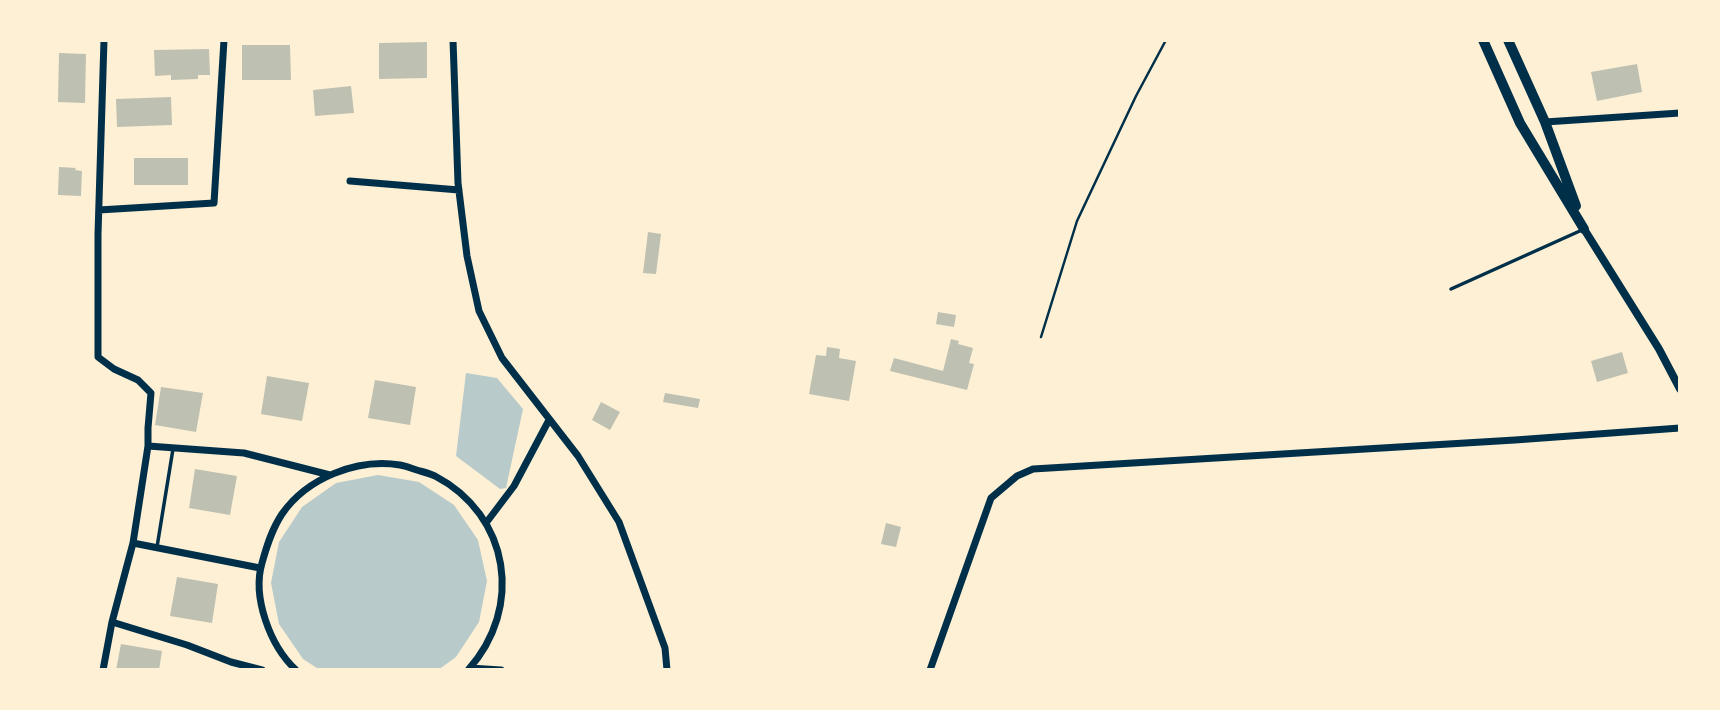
<!DOCTYPE html>
<style>
body{margin:0}
#map{position:relative;width:1720px;height:710px;overflow:hidden;background:#fdf0d5;font-family:"Nunito Sans",sans-serif}
canvas{display:block}
.frame{position:absolute;inset:0;border:42px solid #fdf0d5;pointer-events:none}
</style>
<div id="map">
<canvas width="1720" height="710"></canvas>
<div class="frame"></div>
</div>
<script>
const context = document.querySelector('canvas').getContext('2d');
context.lineJoin = 'round';
function paint(path, color) { context.fillStyle = color; context.fill(path, 'evenodd'); }
function strokePath(path, color, width, dash) { context.strokeStyle = color; context.lineWidth = width; context.lineCap = dash ? 'butt' : 'round'; context.setLineDash(dash || []); context.stroke(path); }
paint(new Path2D(`
 M466 373 497 378 523 409 506 488 500 489 456 456Z
 M378 475 419 482 454 505 478 540 487 581 479 622 456 657 438 670H320L303 659 279 624 271 583 279 542 302 507 336 483Z`), '#b9caca');
paint(new Path2D(`
 M427 42V78L379 79V43Z
 M242 45H290L291 80H242Z
 M209 49 210 75H198V79L171 80V75L155 76 154 50Z
 M59 53 86 54 85 103 58 102Z
 M1637 64 1642 92 1597 101 1591 72Z
 M351 86 354 113 315 116 313 90Z
 M171 97 172 125 117 127 116 99Z
 M134 158H188V185H134Z
 M59 167 76 168 75 170 82 171 81 196 58 195Z
 M648 232 661 234 656 274 643 273Z
 M938 312 956 315 954 327 936 324Z
 M951 339 959 341 958 344 973 348 969 363 974 364 967 390 890 371 894 358 943 371Z
 M827 347 840 349 839 358 856 361 849 401 809 394 816 355 826 356Z
 M1622 352 1628 373 1597 382 1591 361Z
 M267 376 309 383 302 421 261 414Z
 M375 380 416 387 410 425 368 418Z
 M161 387 203 393 196 432 155 425Z
 M665 393 700 399 698 408 663 402Z
 M601 402 620 412 610 430 592 420Z
 M195 469 237 476 230 515 189 508Z
 M886 523 901 527 896 547 881 544Z
 M177 577 218 584 212 623 170 616Z
 M121 644 162 651 159 670H116Z`), '#bec0b2');
strokePath(new Path2D(`
 M1041 337 1077 221 1136 96 1166 40`), '#003049', 2.5);
strokePath(new Path2D(`
 M1451 289 1582 230
 M157 547 173 449`), '#003049', 3.5);
strokePath(new Path2D(`
 M104 40 98 234V357L114 369 138 380 151 393 148 428V446
 M453 40 458 183 467 256 479 311 502 358 578 456 619 522 665 648 667 670
 M1545 122 1680 113
 M350 181 459 190
 M99 210 214 203 224 40
 M486 523 514 486 549 420
 M133 543 260 568
 M112 622 187 645 231 662 262 670
 M470 668 501 670
 M103 670 112 622 133 543 148 446 244 453 330 475
 M296 670C270 646 252 597 262 563 267 545 272 529 282 514 307 478 357 458 400 465 406 466 413 469 420 471 425 472 430 474 435 476 510 515 524 608 468 670
 M930 670 991 498 1017 476 1033 469 1515 440 1680 428`), '#003049', 7);
strokePath(new Path2D(`
 M1584 229 1659 349 1680 389`), '#003049', 8);
strokePath(new Path2D(`
 M1483 40 1520 123 1584 229
 M1508 40 1545 122 1576 206`), '#003049', 10);
</script>
